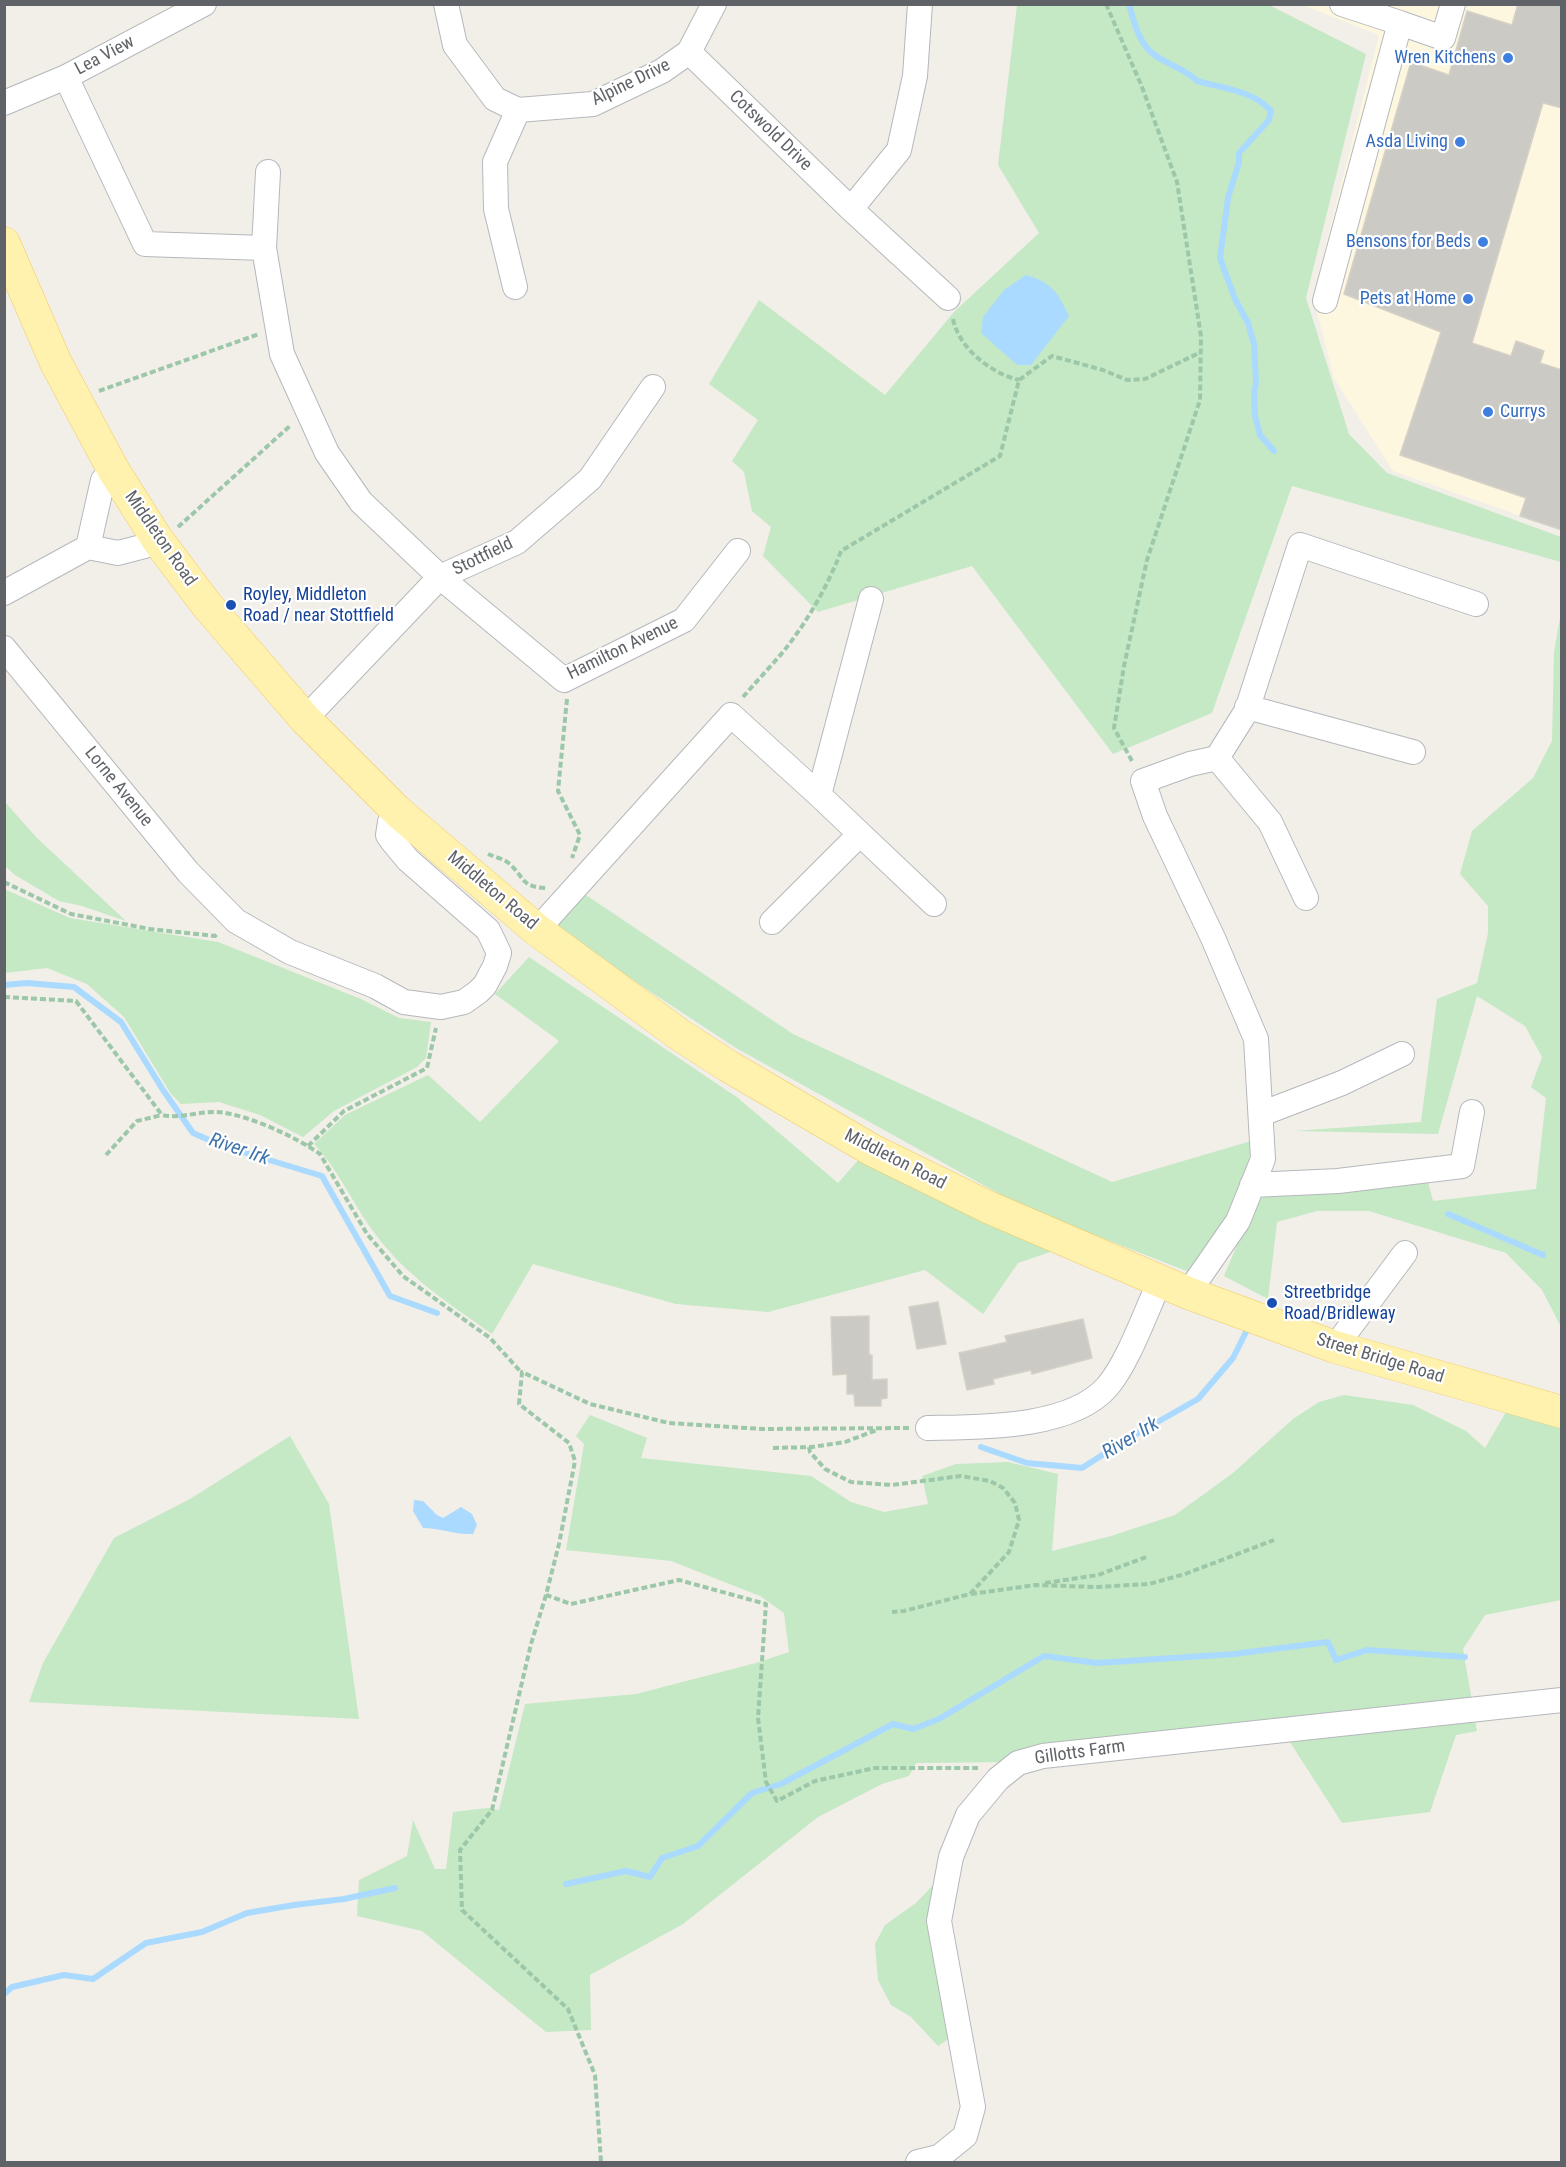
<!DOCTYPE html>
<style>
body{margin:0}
#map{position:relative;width:1566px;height:2167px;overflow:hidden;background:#f1efe8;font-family:"Roboto Condensed",sans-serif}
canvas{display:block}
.frame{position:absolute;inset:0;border:6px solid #5f6368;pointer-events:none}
</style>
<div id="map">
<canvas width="1566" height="2167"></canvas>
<div class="frame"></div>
</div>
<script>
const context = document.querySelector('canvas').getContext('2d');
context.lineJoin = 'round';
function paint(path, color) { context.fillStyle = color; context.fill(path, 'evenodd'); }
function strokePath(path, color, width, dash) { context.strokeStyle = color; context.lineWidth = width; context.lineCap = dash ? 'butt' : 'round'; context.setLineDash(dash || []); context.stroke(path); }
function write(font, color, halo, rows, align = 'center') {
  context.font = font + ' "Roboto Condensed",sans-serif'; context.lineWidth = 4.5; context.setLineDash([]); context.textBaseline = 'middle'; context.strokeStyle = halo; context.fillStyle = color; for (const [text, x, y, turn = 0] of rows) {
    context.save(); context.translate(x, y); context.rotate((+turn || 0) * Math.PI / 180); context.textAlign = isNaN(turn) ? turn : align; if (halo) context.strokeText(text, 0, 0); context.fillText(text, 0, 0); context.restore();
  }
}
paint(new Path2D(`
 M1303 5H1561V530L1393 471 1334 378 1313 296 1379 35Z`), '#fef7e0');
paint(new Path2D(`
 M1017 5H1269L1366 54 1306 298 1349 434 1387 473 1561 537V562L1292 486 1212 713 1113 754 972 566 818 612 763 556 771 527 752 511 744 472 732 461 758 420 709 384 759 300 885 395 954 312 1039 233 998 165Z
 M1561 612V1327L1542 1290 1506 1253 1369 1211H1317L1277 1222 1268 1299 1224 1276 1258 1195 1428 1182 1433 1201 1536 1189 1546 1098 1531 1087 1542 1057 1525 1026 1477 996 1438 1134 1294 1131 1421 1122 1437 999 1477 983 1488 933V906L1460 874 1472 831 1533 778 1552 741 1554 652Z
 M4 801 37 838 126 921 82 906 59 901 15 875 5 866Z
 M571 885 793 1034 1112 1182 1251 1141 1248 1173 1214 1245 1189 1272 1023 1207 736 1048 540 919Z
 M4 889 70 918 218 942 361 999 399 1018 431 1022 426 1058 417 1067 334 1111 303 1137 260 1115 219 1102 181 1104 171 1094 124 1017 87 984 47 968 5 973Z
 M529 957 738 1098 838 1183 861 1157 1065 1247 1018 1263 983 1314 925 1270 768 1312 676 1304 533 1264 492 1334C450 1304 407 1277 376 1235 353 1205 341 1173 314 1144L345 1115 428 1075 480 1122 559 1041 495 994Z
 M1344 1395 1413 1405 1466 1431 1485 1448 1506 1412 1561 1426V1600L1485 1615 1463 1649 1477 1731 1456 1735 1430 1812 1342 1823 1277 1722 1135 1734 1050 1744 1007 1762 916 1763 909 1776 882 1784 818 1817 683 1924 590 1975 591 2030 546 2032 422 1931 357 1916 359 1880 407 1856 413 1820 435 1869H446L453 1812 488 1808 499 1810 525 1704 636 1694 756 1663 789 1652 784 1613 760 1596 671 1561 566 1550 584 1444 576 1436 590 1415 647 1438 641 1458 811 1476 851 1502 884 1512 928 1504 922 1476 956 1464 1008 1462 1058 1474 1052 1551 1111 1536 1175 1515 1233 1473 1293 1419 1319 1402Z
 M290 1436 329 1504 359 1719 29 1702 43 1663 114 1538 190 1499Z
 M932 1886 939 1980 953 2036 938 2046 911 2017 891 2005 878 1980 875 1944 885 1925 916 1903Z`), '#c5e8c5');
paint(new Path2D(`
 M1026 275C1052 282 1058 293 1069 316L1031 365H1017L981 333 983 317 1004 290Z
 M414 1500 423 1501 437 1515 443 1518 461 1507 472 1514 477 1525 473 1534C455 1535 441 1528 423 1528L413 1511Z`), '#aadaff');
strokePath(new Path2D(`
 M1129 4C1133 19 1137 36 1147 48 1158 62 1184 67 1197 81 1222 88 1254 91 1271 111L1269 120 1239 153V162L1228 198 1220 258 1235 299 1248 323 1254 344 1256 383 1254 394 1255 416 1260 435 1274 451
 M4 985 27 983 74 987 121 1022 163 1090 193 1133 223 1146 322 1176 390 1296 437 1313
 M1448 1214 1543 1255
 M981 1447 1027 1463 1082 1468 1126 1440 1198 1399 1233 1358 1246 1332
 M566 1884 626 1871 650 1877 662 1858 698 1846 752 1793 781 1784 893 1724 913 1729 939 1719 1044 1656 1097 1663 1234 1654 1328 1642 1336 1660 1367 1650 1465 1657
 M4 1994 12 1987 64 1975 93 1979 146 1943 202 1932 247 1913 294 1905 344 1899 395 1888`), '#aadaff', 6);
const building = new Path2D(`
 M1518 4H1562V108L1543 103 1472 343 1511 356 1516 341 1544 351 1540 363 1562 370V530L1520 516 1526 498 1400 455 1441 332 1344 294 1411 62 1449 75 1467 11 1512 25Z
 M938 1302 946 1344 917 1349 909 1307Z
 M869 1316V1355H872V1380L887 1379V1398L881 1399V1406H855L854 1394H847V1374L833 1375 831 1317Z
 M1083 1319 1092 1358 1032 1374 1031 1370 993 1379 994 1384 967 1390 959 1353 1007 1342 1005 1336Z`);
paint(building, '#cccac5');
strokePath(building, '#d6d1c6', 1.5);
const minor = new Path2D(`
 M446 4 455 45 495 99 518 110 593 104 662 71 689 52 714 4
 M1342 4 1400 23
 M689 52 851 209 948 298
 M66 77 145 244 264 248
 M4 103 66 77 204 4
 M268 172 264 248 282 354 327 453 361 502 440 577 564 680 684 620 738 551
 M851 209 899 150 915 76 920 4
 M515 287 496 209 495 162 518 110
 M1325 301 1400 23 1443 38 1453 4
 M88 547 103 480 114 471
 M4 593 88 547 118 553 145 546 157 539
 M4 648 188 872 236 921 290 952 375 986 404 1002 441 1007 464 1002 478 992 485 985 495 966 499 953 488 930 408 860 393 842 388 835 390 822 397 811
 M1247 707 1413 752
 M305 719 440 577 517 542 590 479 653 387
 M1217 758 1270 822 1306 898
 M819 795 871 599
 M772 922 860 834
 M537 930 731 715 819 795 934 904
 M1261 1114 1342 1083 1402 1054
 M1252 1185 1338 1181 1462 1166 1472 1112
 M1188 1293 1238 1221 1263 1159 1256 1039 1213 938 1155 816 1143 781 1190 764 1217 758 1247 710 1300 545 1476 604
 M1335 1347 1405 1253
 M928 1428C979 1427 1070 1429 1107 1387 1128 1363 1146 1311 1160 1281
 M918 2162 939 2157 965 2136 973 2107 939 1921 951 1857 968 1815 998 1779 1018 1763 1043 1756 1562 1700`);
const major = new Path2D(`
 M4 243 56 363 114 471 157 539 206 604 305 719 397 811 537 930 680 1035 728 1066 872 1150 988 1207 1188 1293 1335 1347 1562 1412`);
strokePath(minor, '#b5b8bc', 26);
strokePath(major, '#f2c960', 33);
strokePath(new Path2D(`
 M1106 4 1142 87 1177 182 1201 336 1200 400 1147 560 1124 666 1114 728 1133 763
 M953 319C959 348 990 373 1019 380
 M99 391 259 334
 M178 527 291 425
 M743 697C756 682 770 667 783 652 807 622 828 586 841 551L1000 456 1019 380 1052 356 1103 370 1127 380 1145 379 1201 352
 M567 699 558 791 580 835 572 858
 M488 854C495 857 505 859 511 865 525 879 522 887 546 888
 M4 882 71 914 150 929 215 936 218 933
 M4 997 76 1001 162 1115C181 1119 199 1111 217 1112 247 1114 296 1137 320 1154L367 1234 403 1276 490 1338 521 1372
 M308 1146 344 1111 427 1068 436 1028
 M106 1155 137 1121 162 1115
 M909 1428 762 1429 669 1423 590 1404 522 1372 519 1404 569 1443 575 1461 559 1544 546 1595 571 1604 679 1580 766 1604 758 1718 766 1782 777 1801 815 1781 875 1768H978
 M809 1447 810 1452 825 1469 851 1482 892 1485 961 1476 990 1481 1003 1488 1015 1503 1019 1520 1009 1552 970 1594 904 1611 892 1612
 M773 1448 812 1447 845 1442 877 1430
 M1045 1583 1098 1575 1149 1556
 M971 1594 1035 1585 1096 1587 1149 1584 1185 1574 1274 1540
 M546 1595 531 1644 492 1810 460 1850 462 1910 568 2009 595 2075 601 2162`), '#9cc7a9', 4, [6, 3]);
strokePath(minor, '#fff', 24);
strokePath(major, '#fff2af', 32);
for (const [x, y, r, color] of [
 [1508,58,6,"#3f7fe0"],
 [1460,142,6,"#3f7fe0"],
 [1483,242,6,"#3f7fe0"],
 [1468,299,6,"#3f7fe0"],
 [1488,412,6,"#3f7fe0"],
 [231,605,6,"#1a4fb4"],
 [1272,1303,6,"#1a4fb4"]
]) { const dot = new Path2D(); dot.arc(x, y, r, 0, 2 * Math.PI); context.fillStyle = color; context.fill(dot); strokePath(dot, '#fff', 2); }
write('18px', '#5f6368', '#fff', [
 ["Lea View",105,56,-28],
 ["Alpine Drive",631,83,-26],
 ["Cotswold Drive",770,131,44],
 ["Middleton Road",160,539,55],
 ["Stottfield",483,557,-26],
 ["Hamilton Avenue",623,649,-26],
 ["Lorne Avenue",118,787,51],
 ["Middleton Road",492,891,40],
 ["Middleton Road",895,1160,27],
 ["Street Bridge Road",1380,1359,17],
 ["Gillotts Farm",1080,1753,-8]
]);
write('18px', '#366cbe', '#fff', [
 ["Wren Kitchens",1496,58],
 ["Asda Living",1448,142],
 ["Bensons for Beds",1471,242],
 ["Pets at Home",1456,299],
 ["Currys",1500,412,"left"]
], 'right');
write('18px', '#164399', '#fff', [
 ["Royley, Middleton",243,595],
 ["Road / near Stottfield",243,616],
 ["Streetbridge",1284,1293],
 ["Road/Bridleway",1284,1314]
], 'left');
write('italic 20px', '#4174aa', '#fff', [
 ["River Irk",239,1150,19],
 ["River Irk",1131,1439,-31]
]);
</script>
